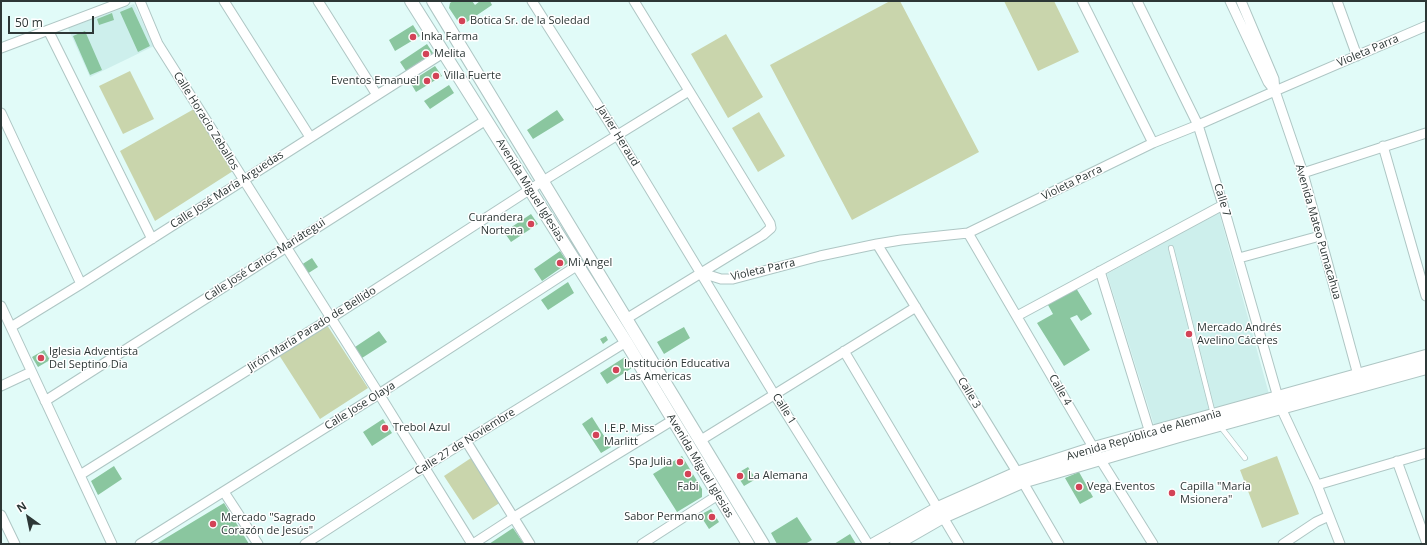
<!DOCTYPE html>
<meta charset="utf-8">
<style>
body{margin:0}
#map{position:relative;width:1427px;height:545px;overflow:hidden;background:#e1fbf8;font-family:"Open Sans",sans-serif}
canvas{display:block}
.frame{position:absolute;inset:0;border:2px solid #2d3736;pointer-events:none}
.north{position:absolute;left:8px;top:497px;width:40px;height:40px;-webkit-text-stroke:3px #fff;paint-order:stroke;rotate:327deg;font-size:11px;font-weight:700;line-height:16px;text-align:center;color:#2d3736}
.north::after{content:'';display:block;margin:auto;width:14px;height:18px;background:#2d3736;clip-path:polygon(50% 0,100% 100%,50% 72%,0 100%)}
.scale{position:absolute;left:8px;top:16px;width:86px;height:18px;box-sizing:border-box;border:2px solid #2d3736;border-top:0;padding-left:5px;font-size:12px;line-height:14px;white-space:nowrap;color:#2d3736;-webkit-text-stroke:3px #fff;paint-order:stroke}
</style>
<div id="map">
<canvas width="1427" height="545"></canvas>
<div class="frame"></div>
<div class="north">N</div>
<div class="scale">50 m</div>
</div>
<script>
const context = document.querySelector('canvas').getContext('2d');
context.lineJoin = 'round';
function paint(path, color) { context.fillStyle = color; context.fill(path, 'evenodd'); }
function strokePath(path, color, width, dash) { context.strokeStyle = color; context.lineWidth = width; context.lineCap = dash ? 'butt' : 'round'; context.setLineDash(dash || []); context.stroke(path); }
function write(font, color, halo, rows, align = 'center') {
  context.font = font + ' "Open Sans",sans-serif'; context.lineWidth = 3; context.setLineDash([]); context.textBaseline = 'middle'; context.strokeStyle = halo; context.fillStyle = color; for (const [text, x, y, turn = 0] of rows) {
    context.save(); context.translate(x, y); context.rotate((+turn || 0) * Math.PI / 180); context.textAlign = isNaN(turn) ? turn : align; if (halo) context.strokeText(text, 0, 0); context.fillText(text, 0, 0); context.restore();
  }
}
paint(new Path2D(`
 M134 4 154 46 90 77 68 28Z
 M1219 212 1269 394 1154 425 1107 274Z`), '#cdefec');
paint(new Path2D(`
 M890 1H900L979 152 852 220 770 65Z
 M1004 1H1054L1079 52 1038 71Z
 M726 34 763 97 728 118 691 54Z
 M130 71 154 119 123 134 99 86Z
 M194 109 233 171 155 221 120 151Z
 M759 112 785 156 758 172 732 128Z
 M327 325 368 388 320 419 279 355Z
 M1277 456 1299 514 1262 528 1240 470Z
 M471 458 501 502 473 520 444 476Z`), '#c9d5ac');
paint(new Path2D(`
 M453 1H472L475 5 480 1H490L492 5 461 26 449 8 450 3Z
 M132 7 150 46 138 52 120 12Z
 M112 13 114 20 99 25 97 19Z
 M413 25 420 36 395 51 389 40Z
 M85 31 102 70 90 75 73 36Z
 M427 44 433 53 406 71 400 62Z
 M435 66 442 76 416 92 410 82Z
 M449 85 454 93 430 109 424 101Z
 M557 110 564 120 533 139 527 130Z
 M531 214 538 224 511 242 504 232Z
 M560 251 568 263 542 281 534 269Z
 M312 258 318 267 307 274 301 265Z
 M568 282 574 293 548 310 541 300Z
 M1076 288 1092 314 1081 321 1077 315 1070 318 1090 350 1064 366 1037 323 1053 314 1048 305Z
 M684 327 690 338 664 354 657 342Z
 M379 331 387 342 362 358 355 347Z
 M606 336 608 340 603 344 600 339Z
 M44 350 50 360 38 367 32 357Z
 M625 357 632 368 607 384 600 373Z
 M592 417 611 447 601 453 582 424Z
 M383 419 392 433 372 446 363 432Z
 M682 456 702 489V497L677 512 653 474Z
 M114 466 122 479 98 495 91 481Z
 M748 467 756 479 744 486 736 474Z
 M1079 472 1093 497 1080 504 1065 478Z
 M224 503 249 544H156Z
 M711 509 719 522 709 529 700 515Z
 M797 517 812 540 805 544H777L771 533Z
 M513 528 524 544H489Z
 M850 534 856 544H834Z`), '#8ac69f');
const lane = new Path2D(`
 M1171 248 1213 414
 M1220 426 1245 458`);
const street = new Path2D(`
 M140 1 158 44 379 394 472 544
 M224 1 310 137
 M318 1 377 95
 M532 1 617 135 774 394 868 544
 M1082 1 1153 143
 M1137 1 1198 125 1223 205 1281 408 1317 485 1340 544
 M1230 1 1268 82 1275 91
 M1241 1 1274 79 1275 91 1303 173 1358 375
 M1337 1 1357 56
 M48 30 152 239
 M1 48 125 1
 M1 113 81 284
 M1383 146 1426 296
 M1303 173 1426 133
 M968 233 1100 459 1153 544
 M877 244 1014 467 1059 544
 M1239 258 1320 236
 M1100 271 1150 433
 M702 273 721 279H733L820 256 877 244 901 240 968 233 1153 143 1198 125 1275 91 1426 26
 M1 306 112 544
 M1017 316 1223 205
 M626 319 763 235 771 228 770 223 634 1
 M11 327 81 284 443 53
 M844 351 959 544
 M1 386 31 372
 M45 401 486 120
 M701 440 916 307
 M466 441 530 544
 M1397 461 1426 541
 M80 475 331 318 543 181 689 91
 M1317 485 1426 453
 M224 492 258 544
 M1 515 15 544
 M140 544 379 394 578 265
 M305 544 424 467 626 342
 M473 544 519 514 673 420
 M642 544 718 495
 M1283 544 1316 522 1329 516`);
const secondary = new Path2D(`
 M411 1 626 342 748 544
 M433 1 763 544
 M874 544 938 508 1017 473 1094 448 1426 356
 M896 544 943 517 1022 482 1179 436 1426 368`);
strokePath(lane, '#aec6c4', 6);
strokePath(street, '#aec6c4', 11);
strokePath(secondary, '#aec6c4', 14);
strokePath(lane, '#fff', 4.5);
strokePath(street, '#fff', 9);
strokePath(secondary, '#fff', 12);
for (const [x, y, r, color] of [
 [462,21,4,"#d34357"],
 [413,37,4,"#d34357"],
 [426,54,4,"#d34357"],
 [436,76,4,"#d34357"],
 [427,81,4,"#d34357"],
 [531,224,4,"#d34357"],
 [560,263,4,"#d34357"],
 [1189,334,4,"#d34357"],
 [41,358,4,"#d34357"],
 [616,370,4,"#d34357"],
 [385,428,4,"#d34357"],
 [596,435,4,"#d34357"],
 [680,462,4,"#d34357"],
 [688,474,4,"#d34357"],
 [740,476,4,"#d34357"],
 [1079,487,4,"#d34357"],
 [1172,493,4,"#d34357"],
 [712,517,4,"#d34357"],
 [213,524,4,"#d34357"]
]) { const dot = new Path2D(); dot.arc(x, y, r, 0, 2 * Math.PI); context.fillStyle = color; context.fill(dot); strokePath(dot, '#fff', 1.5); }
write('11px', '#2d3736', '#fff', [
 ["Botica Sr. de la Soledad",470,21],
 ["Inka Farma",421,37],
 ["Melita",434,54],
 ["Villa Fuerte",444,76],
 ["Eventos Emanuel",419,81,"right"],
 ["Curandera",523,218,"right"],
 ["Nortena",523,231,"right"],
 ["Mi Angel",568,263],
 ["Mercado Andrés",1197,328],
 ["Avelino Cáceres",1197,341],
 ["Iglesia Adventista",49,352],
 ["Del Septino Dia",49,365],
 ["Institución Educativa",624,364],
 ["Las Americas",624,377],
 ["Trebol Azul",393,428],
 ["I.E.P. Miss",604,429],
 ["Marlitt",604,442],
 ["Spa Julia",672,462,"right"],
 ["La Alemana",748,476],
 ["Fabi",688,487,"center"],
 ["Vega Eventos",1087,487],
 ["Capilla \"María",1180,487],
 ["Msionera\"",1180,500],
 ["Sabor Permano",704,517,"right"],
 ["Mercado \"Sagrado",221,518],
 ["Corazón de Jesús\"",221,531]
], 'left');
write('11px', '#2d3736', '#fff', [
 ["Violeta Parra",1368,51,-23],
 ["Calle Horacio Zeballos",206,121,58],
 ["Javier Heraud",618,136,58],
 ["Violeta Parra",1072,183,-26],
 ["Calle José María Arguedas",227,190,-33],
 ["Avenida Miguel Iglesias",530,190,58],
 ["Calle 7",1222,200,73],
 ["Avenida Mateo Pumacahua",1318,232,74],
 ["Calle José Carlos Mariátegui",265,260,-33],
 ["Violeta Parra",763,270,-13],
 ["Jirón María Parado de Bellido",312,329,-32],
 ["Calle 4",1060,390,60],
 ["Calle 3",969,393,59],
 ["Calle Jose Olaya",360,406,-32],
 ["Calle 1",784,409,58],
 ["Avenida República de Alemania",1144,435,-16],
 ["Calle 27 de Noviembre",465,442,-32],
 ["Avenida Miguel Iglesias",700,466,59]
]);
</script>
